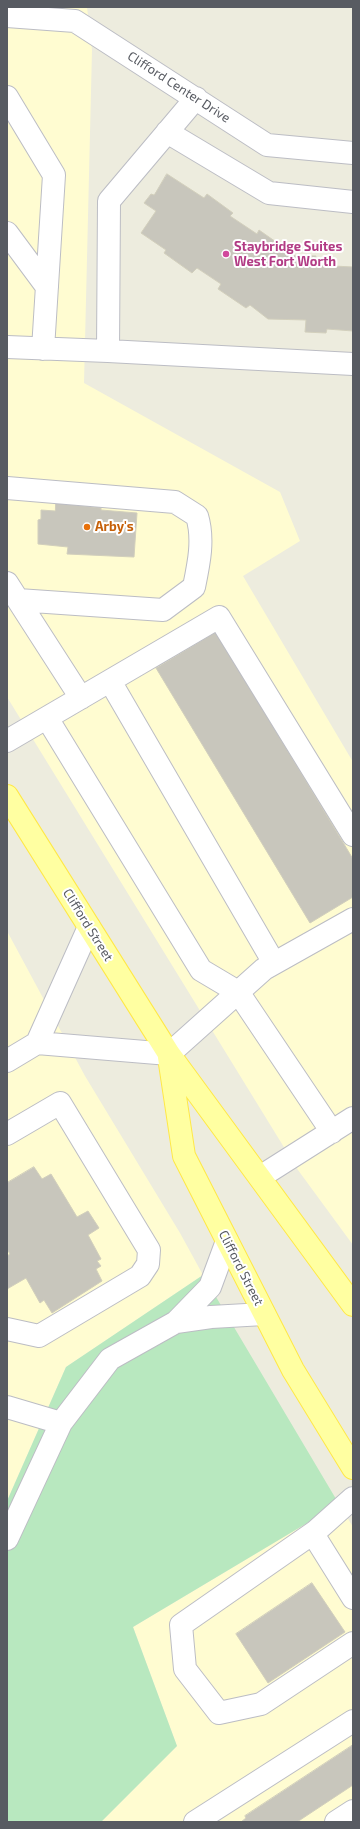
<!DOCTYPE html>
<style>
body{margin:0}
#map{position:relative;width:360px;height:1829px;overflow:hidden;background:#edecde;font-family:"Exo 2",sans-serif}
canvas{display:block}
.frame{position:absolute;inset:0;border:8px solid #585b62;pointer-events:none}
</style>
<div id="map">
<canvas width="360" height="1829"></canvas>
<div class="frame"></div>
</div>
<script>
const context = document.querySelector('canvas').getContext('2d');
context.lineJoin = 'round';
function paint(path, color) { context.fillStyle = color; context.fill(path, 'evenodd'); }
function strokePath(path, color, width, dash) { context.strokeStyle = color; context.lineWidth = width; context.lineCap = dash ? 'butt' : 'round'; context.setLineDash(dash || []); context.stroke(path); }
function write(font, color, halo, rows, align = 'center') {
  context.font = font + ' "Exo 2",sans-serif'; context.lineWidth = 4; context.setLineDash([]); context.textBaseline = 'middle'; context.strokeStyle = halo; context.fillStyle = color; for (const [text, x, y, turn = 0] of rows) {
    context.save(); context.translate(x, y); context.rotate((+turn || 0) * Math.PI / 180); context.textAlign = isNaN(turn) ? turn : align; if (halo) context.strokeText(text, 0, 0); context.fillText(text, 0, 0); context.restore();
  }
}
paint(new Path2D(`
 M7 7H87L92 50 84 383 280 492 300 541 243 576 353 762V1245L298 1170 7 697Z
 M7 931 85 1076 180 1233 203 1275 66 1367 7 1501Z
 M339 1504 353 1527V1822H101L177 1746 133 1627Z`), '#fffcd1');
paint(new Path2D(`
 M203 1275 339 1504 133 1627 177 1746 101 1822H7V1501L66 1367Z`), '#b8e8bf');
const building = new Path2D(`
 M167 174 204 198 207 194 233 213 230 216 257 234 259 230 286 249 284 252 289 255 316 256 314 265 353 267V331L327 329 326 333 305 332 306 320 268 319 250 305 246 308 218 289 221 284 197 268 192 273 164 253 166 250 141 233 156 211 144 203 151 194 154 195Z
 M56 503 101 508V510L137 513 134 557 67 554 68 547 38 544V520L41 519V510L55 511Z
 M216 632 353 859V897L310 923 156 668Z
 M34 1167 42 1179 51 1174 77 1217 88 1211 99 1228 88 1235 101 1259 97 1261 101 1266 96 1269 102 1281 52 1313 44 1300 40 1303 26 1278 7 1289V1256L10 1254 7 1249V1183Z
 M312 1583 345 1632 268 1683 236 1634Z
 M353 1745V1785L297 1822H241L246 1818 245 1816Z`);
paint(building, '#c8c6bc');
strokePath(building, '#d2cfbc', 1);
const minor = new Path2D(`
 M7 16 75 21 267 145 353 153
 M7 97 54 175 43 349
 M196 98 109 201 108 351 353 364
 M167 132 269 193 353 202
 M7 233 47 287
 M7 347 108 351
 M7 488 175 502 197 516C204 539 199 563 194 587L163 610 18 600
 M7 583 81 698
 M110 681 274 963
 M47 718 201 970 238 992 332 1132
 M7 741 219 617 353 835
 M37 1043 89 927
 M7 1061 37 1043 169 1054 264 969 353 919
 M7 1134 60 1103 149 1250 148 1264 140 1276 39 1336 7 1329
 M260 1177 353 1118
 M176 1322 211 1317 264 1314
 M7 1407 61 1423
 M353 1498 316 1531 181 1625 185 1669 219 1713 261 1704 353 1643
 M313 1534 353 1598
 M7 1539 61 1423 110 1359 176 1322 210 1287 227 1241
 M195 1822 353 1721
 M336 1822 353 1811`);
const major = new Path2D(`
 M7 796 169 1054 353 1305
 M169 1057 184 1156 293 1370 353 1468`);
strokePath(minor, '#bcbdc4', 24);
strokePath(major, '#ffe846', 24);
strokePath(minor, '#fff', 22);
strokePath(major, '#ffffa1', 22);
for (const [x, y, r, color] of [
 [226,254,4,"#d1479c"],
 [87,527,4,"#e8710a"]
]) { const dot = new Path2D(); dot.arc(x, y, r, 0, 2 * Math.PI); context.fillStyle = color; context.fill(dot); strokePath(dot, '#fff', 1.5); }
write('13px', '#585b62', '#fff', [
 ["Clifford Center Drive",179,87,33],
 ["Clifford Street",88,925,58],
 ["Clifford Street",241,1268,63]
]);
write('bold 13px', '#b23c85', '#fff', [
 ["Staybridge Suites",234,247],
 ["West Fort Worth",234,262]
], 'left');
write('bold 13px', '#c56008', '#fff', [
 ["Arby's",95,527]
], 'left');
</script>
